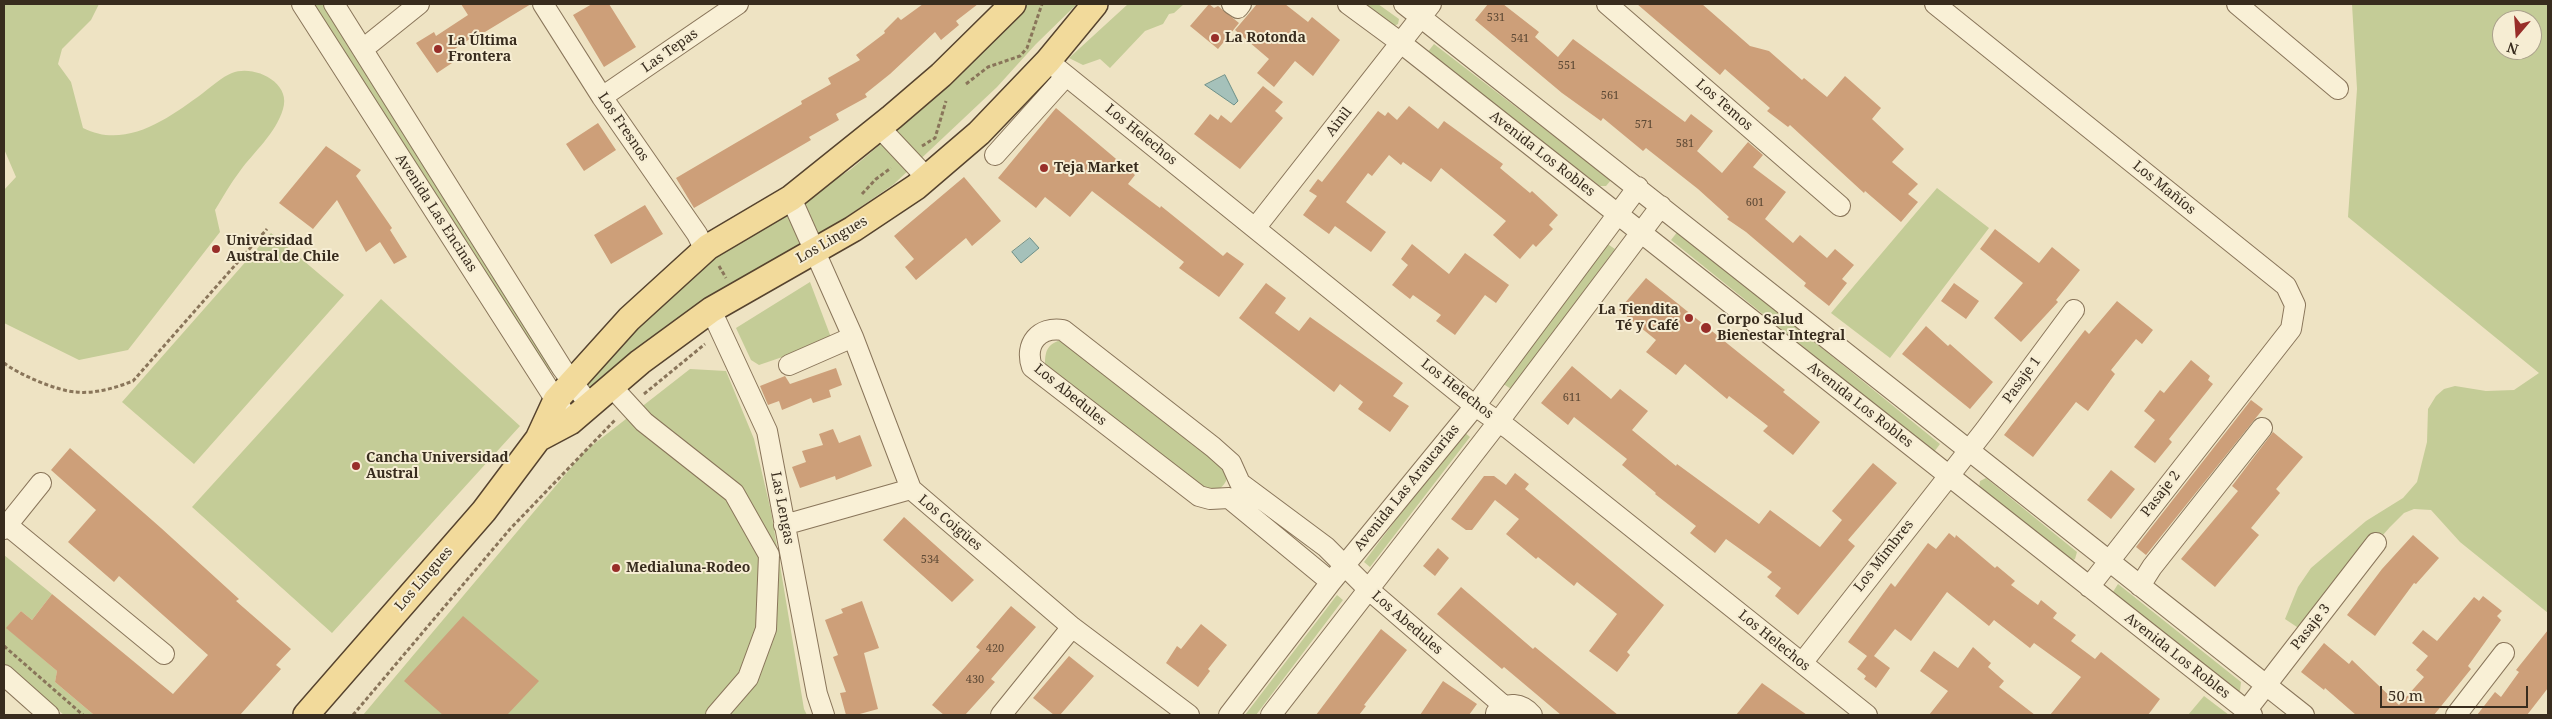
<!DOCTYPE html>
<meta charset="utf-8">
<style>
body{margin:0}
#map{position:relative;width:2552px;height:719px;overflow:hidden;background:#eee3c3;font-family:"Noto Serif",serif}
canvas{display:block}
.frame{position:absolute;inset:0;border:5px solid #382c1e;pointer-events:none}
.north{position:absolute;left:2492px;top:10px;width:50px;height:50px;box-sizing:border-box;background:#f6edd3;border:1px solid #aaa08b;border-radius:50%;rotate:198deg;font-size:14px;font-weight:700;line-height:20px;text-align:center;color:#382c1e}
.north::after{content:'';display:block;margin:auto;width:18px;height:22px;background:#982e29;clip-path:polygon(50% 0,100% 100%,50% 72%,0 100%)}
.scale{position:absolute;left:2380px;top:686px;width:148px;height:22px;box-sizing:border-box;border:2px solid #382c1e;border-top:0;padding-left:6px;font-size:15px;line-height:18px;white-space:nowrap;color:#382c1e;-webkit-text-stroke:4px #f6edd3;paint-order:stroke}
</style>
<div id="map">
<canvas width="2552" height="719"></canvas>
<div class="frame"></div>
<div class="north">N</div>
<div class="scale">50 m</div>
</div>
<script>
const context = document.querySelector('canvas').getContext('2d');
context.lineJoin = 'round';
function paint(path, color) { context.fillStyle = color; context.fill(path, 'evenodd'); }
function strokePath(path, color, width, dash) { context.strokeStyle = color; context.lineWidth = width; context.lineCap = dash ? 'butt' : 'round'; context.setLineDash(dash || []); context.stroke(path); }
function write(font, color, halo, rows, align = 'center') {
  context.font = font + ' "Noto Serif",serif'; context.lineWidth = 4; context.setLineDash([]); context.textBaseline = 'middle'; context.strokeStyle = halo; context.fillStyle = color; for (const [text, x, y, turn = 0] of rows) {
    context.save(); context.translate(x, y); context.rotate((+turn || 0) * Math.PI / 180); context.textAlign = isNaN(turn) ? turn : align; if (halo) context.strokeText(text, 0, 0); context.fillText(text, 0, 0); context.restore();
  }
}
paint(new Path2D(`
 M4 4H99L91 20 62 49 58 64 71 82 83 128C126 150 169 118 203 93 212 86 222 77 232 73 253 64 292 82 283 109 276 133 254 152 240 171 230 184 223 197 215 210L220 232 128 350 79 360 4 323V190L16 177 4 149Z
 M313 4H335L563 361 547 372Z
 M1028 4H1077L1036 44 997 87 894 184 591 393 586 386 593 374 688 275 735 240 850 170 915 115Z
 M1128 4H1184L1174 13 1169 14 1163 24 1145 31 1110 68 1100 59 1083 65 1069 58Z
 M1360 4H1378L1399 19 1398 24 1392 27Z
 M2352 4H2548V613L2460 542 2431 510 2414 509 2404 513 2390 527 2300 629 2285 619 2298 587 2311 568 2366 521 2403 498 2417 482 2427 442 2428 409 2436 396 2444 389 2455 386 2486 391 2514 390 2539 373 2348 217 2357 89ZM2502 20H2532V50H2502Z
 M1434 44 1611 180 1606 186H1600L1427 53Z
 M1937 188 1989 228 1890 358 1831 313Z
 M1678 231 1940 444 1934 452 1671 240Z
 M271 233 344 295 194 464 122 402Z
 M1606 243 1615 249 1511 389 1502 383Z
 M810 282 832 340 759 365 751 360 736 328Z
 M381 299 520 426 332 633 192 507Z
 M1063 339 1228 467C1229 479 1225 485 1216 492L1208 491 1045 365C1045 349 1048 344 1063 339Z
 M690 369 726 371 754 439 771 511 804 709 807 715H363L585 451Z
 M1463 431 1470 437 1370 567 1364 562Z
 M1986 478 2077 552 2075 559 2070 562 1979 489 1980 481Z
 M4 555 52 594 32 620 21 611 7 628 57 671 55 682 94 715H64L4 665Z
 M2118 584 2241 682 2240 691 2234 692 2111 595Z
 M1337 595 1343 600 1256 715H1245Z
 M2204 696 2229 715H2188Z`), '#c4cc97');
const water = new Path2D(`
 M1225 75 1238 101 1234 105 1205 85Z
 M1030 238 1039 248 1021 263 1012 252Z`);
paint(water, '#a5c1ba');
strokePath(water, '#6c8f88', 1);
paint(new Path2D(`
 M461 4H531L480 35 479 33 450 52 455 61 437 73 416 43 434 32 436 36 468 15Z
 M592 4H609L636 47 604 67 573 15Z
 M923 4H978L956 21 959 25 941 40 935 32 890 74 865 94 867 97 836 114 839 120 809 137 811 140 694 208 676 178 802 104 801 101 831 84 828 78 860 60 856 55 885 33 884 31 898 17 901 20Z
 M1209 4 1214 8 1218 6 1239 23 1218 49 1190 26Z
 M1257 4H1285L1308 22 1312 17 1340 40 1313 76 1295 61 1274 87 1257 73 1269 59 1235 30Z
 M1488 4H1503L1539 32 1535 37 1558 57 1573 39 1685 122 1691 114 1713 131 1697 151 1722 173 1748 142 1763 155 1753 167 1786 192 1765 219 1793 243 1800 235 1827 258 1835 249 1854 265 1842 279 1847 283 1829 306 1804 286 1806 283 1746 232 1727 219 1729 217 1698 189 1646 148 1643 151 1603 118 1601 121 1562 93 1475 20Z
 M1637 4H1702L1750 46 1769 51 1802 80 1804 78 1827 97 1845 76 1881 108 1872 119 1904 149 1892 162 1918 184 1908 194 1918 202 1901 222 1865 191 1864 193 1790 125 1788 127 1767 111 1770 108 1725 69 1720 75Z
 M1263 86 1283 102 1275 111 1283 118 1240 169 1194 134 1210 114 1218 120 1221 115 1231 123Z
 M1409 106 1438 129 1444 121 1503 164 1500 168 1530 193 1532 191 1558 215 1549 225 1553 229 1536 247 1533 244 1520 259 1493 235 1506 221 1441 168 1431 182 1403 162 1401 165 1389 155 1372 176 1368 173 1346 202 1386 232 1371 252 1335 226 1329 234 1303 215 1317 196 1309 191 1318 179 1322 182 1378 111 1385 116 1388 112 1397 120Z
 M1056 108 1135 175 1128 184 1160 208 1161 206 1223 256 1227 252 1244 264 1219 297 1179 268 1184 262 1092 191 1070 217 1045 197 1036 208 998 178Z
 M598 123 616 150 584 171 566 144Z
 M326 146 361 170 356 176 392 228 390 230 407 257 394 264 380 242 366 252 337 200 313 229 279 203Z
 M964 177 1001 221 972 246 966 238 916 280 905 267 914 259 894 236Z
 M645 205 663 234 611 264 594 235Z
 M1995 229 2039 263 2052 247 2080 270 2056 300 2058 302 2021 342 1994 318 2023 283 1980 249Z
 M1412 244 1449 274 1465 253 1509 285 1496 303 1485 295 1455 335 1436 321 1441 315 1413 295 1410 299 1392 285 1408 265 1401 259Z
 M1646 278 1785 390 1783 392 1820 422 1793 455 1763 431 1768 426 1729 396 1727 399 1685 364 1676 375 1646 352 1656 340 1619 310Z
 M1266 283 1286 298 1275 313 1299 331 1310 317 1403 383 1393 396 1409 406 1390 432 1358 409 1363 402 1340 384 1334 392 1239 318Z
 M1954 283 1979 301 1966 319 1941 301Z
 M2117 301 2153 330 2142 344 2136 339 2111 370 2115 374 2088 411 2076 402 2033 457 2004 435 2085 330 2089 334Z
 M1926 326 1948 346 1950 344 1993 382 1970 409 1902 354Z
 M2191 360 2210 376 2208 380 2213 384 2169 439 2172 442 2155 463 2134 447 2155 420 2144 411 2160 390 2164 393Z
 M1572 366 1611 399 1620 389 1648 411 1632 430 1676 466 1677 464 1759 524 1770 510 1820 547 1842 520 1832 511 1873 463 1897 483 1848 540 1855 546 1798 615 1775 596 1781 588 1767 577 1772 572 1726 539 1715 553 1690 533 1696 526 1655 494 1656 493 1622 465 1627 459 1574 417 1568 425 1541 403Z
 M836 368 842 385 829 390 831 397 813 403 811 398 782 410 779 401 768 405 760 386 785 376 790 384Z
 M2251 400 2263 409 2146 555 2136 547Z
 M833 429 839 443 860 435 872 466 836 480 835 476 800 488 792 467 806 462 802 451 823 445 819 434Z
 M2273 432 2303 457 2276 489 2280 493 2251 528 2259 535 2215 587 2181 559 2238 491 2232 486Z
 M70 448 161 528 239 599 236 601 291 649 276 665 281 669 240 715H94L55 682 57 671 6 628 21 611 32 620 52 594 173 694 208 655 119 576 114 582 68 542 96 510 51 470Z
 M2111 470 2135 489 2111 519 2087 500Z
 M1515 473 1529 484 1525 489 1664 605 1627 652 1630 655 1617 672 1589 651 1617 614 1577 582 1574 586 1538 557 1536 559 1506 534 1519 519 1495 500 1472 530H1466L1451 519 1484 476H1494L1506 485Z
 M904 517 974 580 952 602 883 540Z
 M1949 533 1955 538 1956 535 1995 568 1997 566 2015 581 2011 585 2038 605 2041 600 2057 613 2053 618 2076 635 2071 641 2095 659 2101 652 2160 699 2148 715H2050L2081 677 2034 643 2030 648 1994 620 1989 626 1947 592 1911 641 1895 629 1874 656 1890 668 1876 688 1864 679 1866 676 1857 669 1867 656 1848 642 1891 583 1895 587 1928 543 1936 549Z
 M2413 535 2439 558 2416 584 2414 583 2375 636 2347 615 2382 569Z
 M1438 548 1449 558 1435 576 1423 566Z
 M1461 587 1533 649 1535 647 1618 715H1561L1504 667 1502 669 1437 614Z
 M2483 596 2502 611 2497 616 2501 620 2468 666 2471 669 2434 715H2356L2325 688 2324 690 2301 672 2324 643 2349 664 2352 660 2399 705 2424 677 2416 670 2428 656 2412 643 2423 630 2437 641 2474 597 2479 601Z
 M862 601 879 648 864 653 878 709 856 715H846L840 693 846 692 833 657 838 655 825 620 843 613 841 609Z
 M1011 606 1036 627 991 679 995 682 965 715H944L932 705 980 650 976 647Z
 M463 616 539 681 507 715H443L404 681Z
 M1201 624 1227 645 1208 669 1210 671 1198 687 1166 663 1177 646 1181 649Z
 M1381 629 1407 650 1364 705 1366 706 1359 715H1316Z
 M2548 630V688L2527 715H2477L2495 692 2501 697 2519 672 2516 670Z
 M1973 647 1991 663 1988 667 2004 681 1999 687 2035 715H1929L1948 691 1920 671 1934 651 1958 668Z
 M1069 656 1094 676 1060 715H1054L1033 698Z
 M1443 681 1477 704 1469 715H1420Z
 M1762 683 1807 715H1736Z`), '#cd9f79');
const minor = new Path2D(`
 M302 4 564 413
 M334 4 562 368 589 404
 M543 4 602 97 697 234 705 250
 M1232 4 1238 8 1241 4
 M1348 4 1401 43 2252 715
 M1404 4 2304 715
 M1607 4 1840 206
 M1935 4 2286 286 2295 305 2291 329 2089 587
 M2237 4 2338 89
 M363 49 419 4
 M1048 61 1475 406 1509 429 1867 715
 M602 97 738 4
 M880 128 927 178
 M995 155 1066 76
 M791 198 853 337 911 489 1072 627 1189 715
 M1256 227 1431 4
 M711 310 767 431 817 694 824 715
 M789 365 853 337
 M611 386 644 422 734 493 769 555 766 629 748 678 716 715
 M7 525 164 654
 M784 525 911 489
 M4 529 41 483
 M1331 582 1229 498 1210 499 1199 496 1032 367C1024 344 1039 326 1063 330L1213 447 1231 463 1240 483 1326 547 1368 589 1504 706
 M2140 586 2152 567 2262 428
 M1802 663 1985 430 2074 310
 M4 675 49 715
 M2246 711 2376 543
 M1496 713C1506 701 1522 703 1532 715
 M1001 715 1072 627
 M1229 715 1331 582 1475 406 1638 187
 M1271 715 1499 421 1661 206
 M2456 715 2504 653`);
const major = new Path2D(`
 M538 439 570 422 640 362 711 310 853 229 916 187 979 133 1048 61 1095 4
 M306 715 484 511 538 439 556 400 629 319 708 247 791 198 892 117 941 75 1013 4`);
strokePath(minor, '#89755a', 22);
strokePath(major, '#56432e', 28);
strokePath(new Path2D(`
 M966 84 988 67 1020 56 1027 48 1042 4
 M922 146 935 138 946 101
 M862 194 876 179 891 168
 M719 266 726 278
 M4 363C18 374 57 391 76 392 95 394 115 388 133 381L267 229
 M644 394 705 344
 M4 646 83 715
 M353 715 510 529 615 420`), '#89755a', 3, [4, 2.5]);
strokePath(minor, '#f9f0d6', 20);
strokePath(major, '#f2da9b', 25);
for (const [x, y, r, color] of [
 [1215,38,5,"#982e29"],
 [438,49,5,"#982e29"],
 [1044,168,5,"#982e29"],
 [216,249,5,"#982e29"],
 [1689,318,5,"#982e29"],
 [1706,328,6,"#982e29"],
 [356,466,5,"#982e29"],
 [616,568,5,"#982e29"]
]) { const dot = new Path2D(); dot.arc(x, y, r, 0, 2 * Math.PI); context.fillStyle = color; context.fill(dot); strokePath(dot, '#f6edd3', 2); }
write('11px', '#5d4935', null, [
 ["531",1496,18],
 ["541",1520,39],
 ["551",1567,66],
 ["561",1610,96],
 ["571",1644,125],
 ["581",1685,144],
 ["601",1755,203],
 ["611",1572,398],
 ["534",930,560],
 ["420",995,649],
 ["430",975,680]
]);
write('bold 14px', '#382c1e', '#f6edd3', [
 ["La Rotonda",1225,38],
 ["La Última",448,41],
 ["Frontera",448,57],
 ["Teja Market",1054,168],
 ["Universidad",226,241],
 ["Austral de Chile",226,257],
 ["La Tiendita",1679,310,"right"],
 ["Té y Café",1679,326,"right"],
 ["Corpo Salud",1717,320],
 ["Bienestar Integral",1717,336],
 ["Cancha Universidad",366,458],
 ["Austral",366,474],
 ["Medialuna-Rodeo",626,568]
], 'left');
write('14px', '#382c1e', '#f6edd3', [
 ["Las Tepas",670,51,-35],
 ["Los Temos",1724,105,41],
 ["Ainil",1339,122,-52],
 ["Los Fresnos",623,127,56],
 ["Los Helechos",1141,135,39],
 ["Avenida Los Robles",1542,154,38],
 ["Los Mañíos",2164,188,39],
 ["Avenida Las Encinas",436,213,57],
 ["Los Lingues",832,240,-30],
 ["Pasaje 1",2022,380,-54],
 ["Los Helechos",1457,389,38],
 ["Los Abedules",1070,395,39],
 ["Avenida Los Robles",1860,405,38],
 ["Avenida Las Araucarias",1407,488,-51],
 ["Pasaje 2",2161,494,-52],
 ["Las Lengas",782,508,79],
 ["Los Coigües",950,523,40],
 ["Los Mimbres",1884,556,-52],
 ["Los Lingues",424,579,-49],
 ["Los Abedules",1407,623,41],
 ["Pasaje 3",2311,627,-52],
 ["Los Helechos",1774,641,39],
 ["Avenida Los Robles",2177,656,38]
]);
</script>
